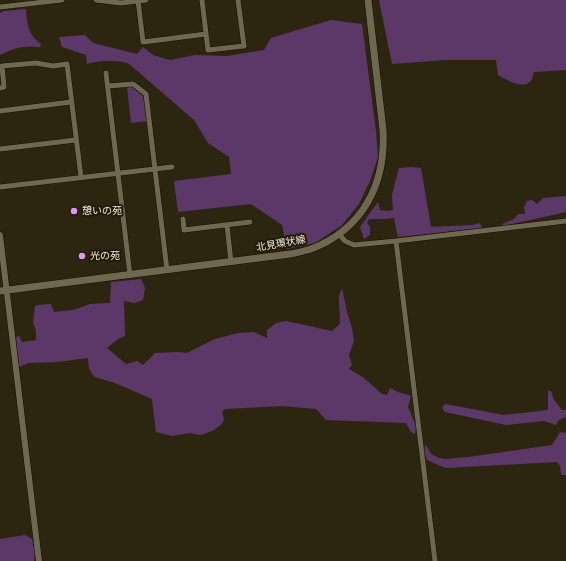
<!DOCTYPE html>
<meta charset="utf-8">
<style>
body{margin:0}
canvas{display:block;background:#2c2510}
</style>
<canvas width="566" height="561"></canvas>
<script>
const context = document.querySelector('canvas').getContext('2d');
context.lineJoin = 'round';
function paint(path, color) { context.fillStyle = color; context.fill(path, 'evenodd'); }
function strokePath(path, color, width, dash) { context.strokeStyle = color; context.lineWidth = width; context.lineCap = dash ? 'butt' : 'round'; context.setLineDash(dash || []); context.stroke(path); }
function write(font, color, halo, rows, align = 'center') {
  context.font = font + ' "DejaVu Sans","Noto Sans JP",sans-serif'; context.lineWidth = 4; context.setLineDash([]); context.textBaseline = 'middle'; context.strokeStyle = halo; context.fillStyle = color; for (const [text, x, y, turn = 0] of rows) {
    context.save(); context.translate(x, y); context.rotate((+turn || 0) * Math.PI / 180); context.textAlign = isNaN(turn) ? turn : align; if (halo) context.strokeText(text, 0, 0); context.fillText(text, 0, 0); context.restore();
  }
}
paint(new Path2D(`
 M379 0H566V70L534 72C533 75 532 79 531 81 523 90 505 79 498 75L496 60H445L392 64Z
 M26 9C27 23 28 35 41 44L40 47C25 45 13 48 0 55V58V13L4 11Z
 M331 20 362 24 376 131 378 157 370 181 359 204 342 225 315 243 287 249 282 225 251 204 178 212 174 181 231 174 229 157 208 143 194 120 128 63C114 60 102 60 87 64L86 55 62 47 59 37 85 35 93 43 137 54 143 47 153 55 170 60 195 55 227 56 264 50 271 38Z
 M127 87H132L143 96 147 121 131 123Z
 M411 167 421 168 431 227 472 225 479 223 482 226 481 228 398 237 394 218 386 219H369L367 223 370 227V235L364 239 360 227 378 202 380 210 387 211 393 210 392 195 399 168Z
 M566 196V212L503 226 502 224 514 219 518 214H525L524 207 527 201 532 200 537 204 543 198Z
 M141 279 145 288 143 300 135 303 124 301 125 336 118 339 107 348 126 364 137 361 143 365 155 353 181 352 187 353 215 339 238 333 254 332 267 338V330L276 323 286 321 332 331 340 324 339 296 342 288 347 312 352 328 354 341 349 355 352 365 349 369 364 378 382 394 387 395 390 388 398 392 411 396 408 407 416 426 415 434 411 432 406 423 326 420 316 409 282 406 225 409 222 412 224 420 221 425 212 431 201 435 190 433 172 436 156 432 152 399 115 383 95 377 92 374 89 368 88 358 57 362 29 363 19 367 16 337 19 336 22 342 36 340V331L33 322 35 306 38 305 51 304 54 312 73 310 90 304 110 303 111 282Z
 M548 391H551L554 400 562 410H566V417L559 420 556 425 544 421 506 425 445 412 442 408 445 404 504 415 548 410Z
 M560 432 566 433V475H561L560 466 557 462 445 468 427 460 424 450 426 445 431 454 439 458 445 459 469 457 552 445Z
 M25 535 32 539 35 554 34 561H0V539Z`), '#5c3868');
const minor = new Path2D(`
 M96 0 121 3 146 0
 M138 0 143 42 206 34
 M202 0 208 50 244 46 238 0
 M0 7 62 0
 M106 73 130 275
 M108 86 133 84 146 94 167 270
 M0 88 4 87 2 66 36 63 53 66 67 64 81 177
 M0 111 71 102
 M0 149 76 140
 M0 187 172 167
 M183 219 184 230 250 222
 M227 225 231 262
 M339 234 345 241 354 245 396 241 566 221
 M396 241 435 561`);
const tertiary = new Path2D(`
 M0 235 39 561`);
const secondary = new Path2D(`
 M0 291 290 254C297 253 304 251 311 249 363 229 386 184 383 130L368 0`);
strokePath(minor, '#140d00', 6);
strokePath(tertiary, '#140d00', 7);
strokePath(secondary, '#140d00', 8);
strokePath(minor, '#6f6851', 5);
strokePath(tertiary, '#6f6851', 6);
strokePath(secondary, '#6f6851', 7);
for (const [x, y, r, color] of [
 [74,211,4,"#dc99f4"],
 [82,256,4,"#dc99f4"]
]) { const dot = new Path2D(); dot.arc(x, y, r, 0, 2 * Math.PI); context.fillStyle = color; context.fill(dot); strokePath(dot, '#221b07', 1.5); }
write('10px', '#f0ecdf', '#221b07', [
 ["憩いの苑",82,211],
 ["光の苑",90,256]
], 'left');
write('10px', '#f0ecdf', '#221b07', [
 ["北見環状線",281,244,-10]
]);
</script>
